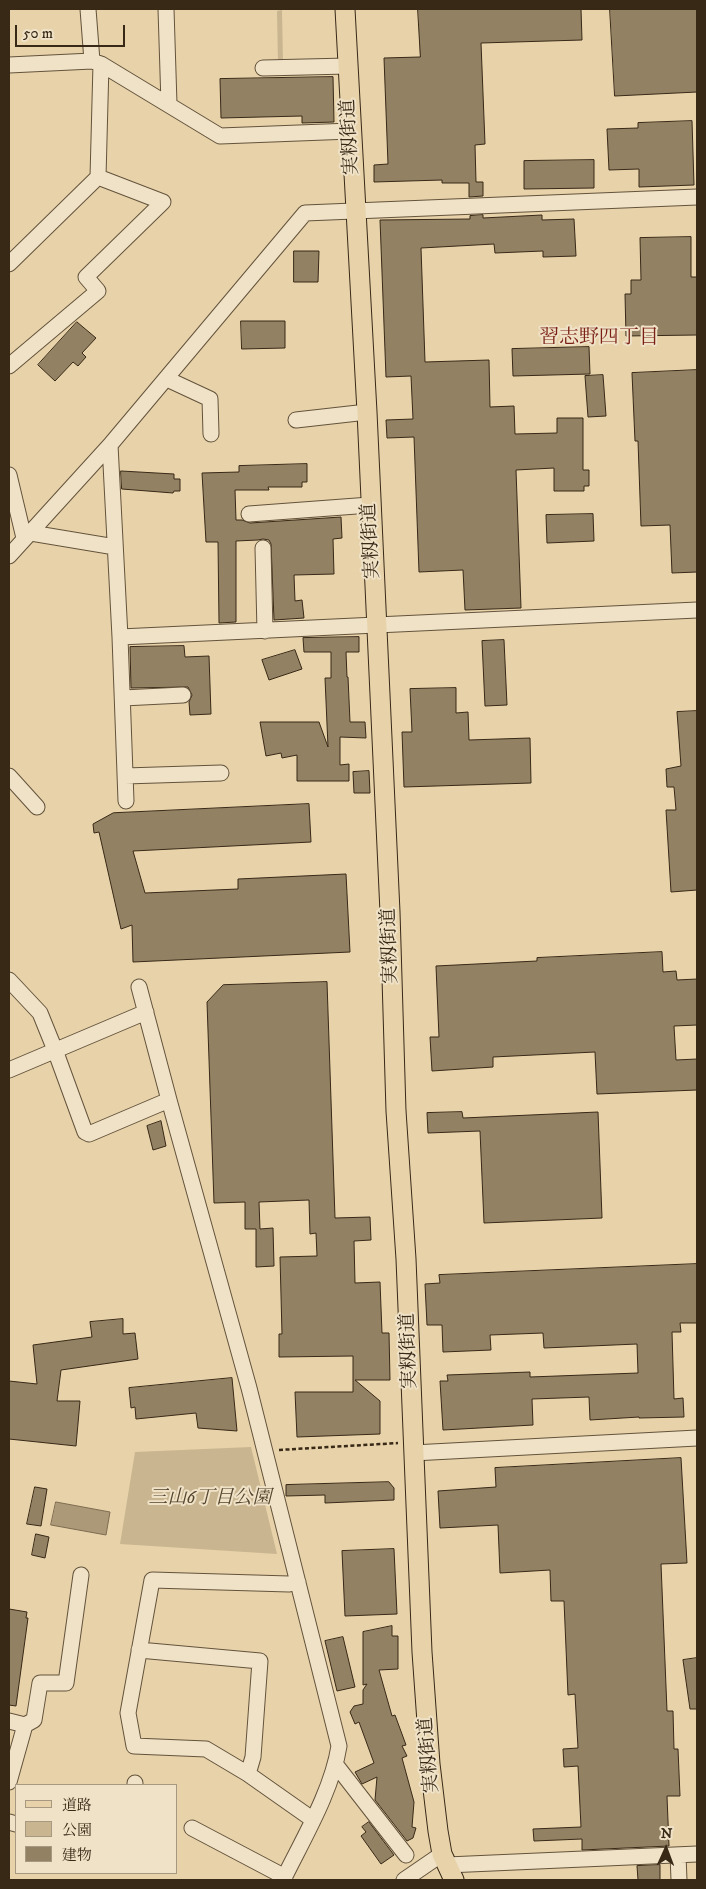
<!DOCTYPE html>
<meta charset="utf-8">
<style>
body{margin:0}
#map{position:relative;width:706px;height:1889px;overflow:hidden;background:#e7d2a9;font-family:"IM FELL DW Pica","Noto Serif JP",serif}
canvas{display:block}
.frame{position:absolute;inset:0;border:10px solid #382917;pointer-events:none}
.legend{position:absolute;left:15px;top:1784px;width:162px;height:90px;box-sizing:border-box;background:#efe2c7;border:1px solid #a69881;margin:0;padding:6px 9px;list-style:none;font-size:15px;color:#382917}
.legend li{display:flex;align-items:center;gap:10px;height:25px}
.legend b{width:25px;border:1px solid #a69881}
.north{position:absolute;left:641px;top:1824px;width:50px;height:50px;-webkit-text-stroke:4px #efe2c7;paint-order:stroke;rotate:2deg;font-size:14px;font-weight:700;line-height:20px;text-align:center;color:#382917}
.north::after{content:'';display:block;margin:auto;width:18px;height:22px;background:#382917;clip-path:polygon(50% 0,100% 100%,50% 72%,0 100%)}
.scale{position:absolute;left:15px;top:25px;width:110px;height:22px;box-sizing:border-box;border:2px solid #382917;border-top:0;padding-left:6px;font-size:15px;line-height:18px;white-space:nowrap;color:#382917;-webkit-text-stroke:4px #efe2c7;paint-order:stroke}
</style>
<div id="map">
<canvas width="706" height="1889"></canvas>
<div class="frame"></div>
<ul class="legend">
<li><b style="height:6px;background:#e7d2a9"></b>道路</li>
<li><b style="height:14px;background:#c9b590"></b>公園</li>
<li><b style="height:14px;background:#938163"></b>建物</li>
</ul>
<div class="north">N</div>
<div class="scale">50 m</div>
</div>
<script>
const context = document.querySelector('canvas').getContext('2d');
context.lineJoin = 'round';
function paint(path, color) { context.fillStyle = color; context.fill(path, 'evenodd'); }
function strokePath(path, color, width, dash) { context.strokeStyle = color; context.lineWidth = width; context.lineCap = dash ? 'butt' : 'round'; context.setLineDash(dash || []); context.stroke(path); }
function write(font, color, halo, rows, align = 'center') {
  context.font = font + ' "IM FELL DW Pica","Noto Serif JP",serif'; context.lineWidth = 4; context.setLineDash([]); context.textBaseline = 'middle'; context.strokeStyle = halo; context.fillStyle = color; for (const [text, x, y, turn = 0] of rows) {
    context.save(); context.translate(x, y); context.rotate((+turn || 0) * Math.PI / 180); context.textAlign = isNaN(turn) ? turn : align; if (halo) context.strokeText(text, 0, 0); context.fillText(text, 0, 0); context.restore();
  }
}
paint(new Path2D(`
 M282 10 283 63 278 64 277 11Z
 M251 1447 277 1554 120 1544 135 1452Z`), '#c9b590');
const water = new Path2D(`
 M56 1502 110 1512 106 1535 51 1525Z`);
paint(water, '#ac9977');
strokePath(water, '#7e6c51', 1);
const building = new Path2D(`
 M418 9H581L582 40 481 43 485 144 475 145 476 182H483V196L469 197V183H442V180L374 182V165L388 164 384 58 420 57Z
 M610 9H697V92L615 96Z
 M333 77 334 122 302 123V116L221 118 220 79Z
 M692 121 694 185 639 187V169L609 170 607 129 638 128V123Z
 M594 160V188L524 189V161Z
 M483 215V218L542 215V220L574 219 576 256 543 257V251L495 253 494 244 421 248 425 362 489 360 490 407 514 406 515 434 557 433V418H583V470H589V486H584V491H554V468L516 470 521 608 465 610 463 570 419 572 414 437 387 438 386 420 413 419 411 376 386 377 380 220 470 219V216Z
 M691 237V277H697V335L626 336 625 294H631V280H641L640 238Z
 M294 251H319L318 282H294Z
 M241 321H285V348L242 349Z
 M77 322 96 338 82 353 86 357 78 366 73 362 55 381 38 365Z
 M589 347 590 374 513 376 512 349Z
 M697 370V572L672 573 670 525 641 526 638 441H635L632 373Z
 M603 375 606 416 588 417 585 376Z
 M307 464V482H302V487H268L269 490H235L236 520H242L250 523 341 517 342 538 333 539 334 574 294 575 295 601 302 600 304 618 274 620 271 544 269 540 263 539 258 540 236 541V622L219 623 218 542H206L202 473 239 472V466Z
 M121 471 174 474V479H180V491H174L173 493 122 489Z
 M593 514 594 541 547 543 546 515Z
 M359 637V652H346L347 677H348L350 722H365L366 738 340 737V765L349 764V781H297V755L282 758 281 753 266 756 260 722H319L328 747 325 678H331V652H304L303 638Z
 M504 640 507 705 485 706 482 641Z
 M184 646 185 657 209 656 211 714 190 715 189 702 192 695 188 687 131 688 130 647Z
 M295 650 302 669 269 680 262 660Z
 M456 688V713L468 712 469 740 530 738 531 783 404 787 402 732H412L410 689Z
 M697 711V890L671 892 666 810H676L674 787H667L666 769 681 766 677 712Z
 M369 771 370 793H354L353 772Z
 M309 804 311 842 133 851 145 893 238 889V879L346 874 350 952 133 962 132 925 121 929 99 832 94 833 93 824 113 813Z
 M662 952 663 972 676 971 677 980 697 979V1025L674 1026 676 1060 697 1059V1090L597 1094 595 1052 493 1057V1067L432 1071 430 1037H439L436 966 537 961V958Z
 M327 982 335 1218 370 1217 371 1240 354 1241 355 1283 380 1282 382 1333H389L390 1380H355L380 1401V1434L297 1437 295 1392H353V1356L279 1357V1334H282L280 1257 317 1256 316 1233 310 1234 309 1200 259 1202 260 1229 273 1228 274 1266 256 1267V1229H245V1202L214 1203 207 1002 223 985Z
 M462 1112 463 1118 598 1112 602 1218 484 1223 480 1131 428 1133 427 1113Z
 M161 1121 166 1146 153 1150 147 1126Z
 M697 1264V1323H680L681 1332H672L674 1399 683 1398 684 1417 639 1418V1417L590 1420 589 1397 532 1399 533 1425 443 1430 440 1381H448L447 1375 530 1372V1377L638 1373 637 1344 544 1348 543 1333 490 1335 491 1350 443 1352 442 1325H427L425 1284 440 1283 439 1275Z
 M123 1319V1334L135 1333 138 1359 61 1370 57 1401H80L76 1446 9 1439V1381L37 1384 33 1345 92 1337 90 1322Z
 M232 1378 237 1431 198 1428 196 1413 136 1419 135 1407 131 1408 129 1388Z
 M681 1458 687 1563 661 1564 667 1711H673L674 1749H678L680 1796H667L669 1846 582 1850V1839L534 1841 533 1829 581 1827 578 1766 564 1767 563 1749 578 1748 575 1694 568 1695 564 1601H551L550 1570 500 1573 498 1525 440 1528 438 1491 496 1487 495 1468Z
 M389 1482 394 1488V1500L325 1503V1495L286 1496V1485Z
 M35 1487 47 1489 41 1526 27 1524Z
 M36 1534 49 1537 45 1558 32 1555Z
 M394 1549 397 1614 345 1616 342 1551Z
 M9 1609 27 1612 26 1618H28L16 1706 9 1705Z
 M392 1626V1636H398V1669L379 1670 392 1716 395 1715 406 1745 402 1746 407 1756 402 1758 414 1802 412 1827 416 1828 413 1838 407 1841 375 1800 377 1777 362 1784 355 1772 374 1763 359 1722 355 1724 350 1712 354 1706 363 1704V1690L367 1684 363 1685V1632Z
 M343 1637 355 1687 337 1691 325 1641Z
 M697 1658V1709H690L683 1660Z
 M369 1822 394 1855 381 1864 361 1836 366 1832 362 1827Z
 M660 1865V1880H638L637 1866Z`);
paint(building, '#938163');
strokePath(building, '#382917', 1);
const minor = new Path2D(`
 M88 9 92 61
 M166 9 169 104
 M9 65 92 61 101 64 220 136 351 131
 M263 68 348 66
 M9 264 98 177 101 64
 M9 366 98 291 86 277 163 202 98 177
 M167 379 210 399 211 434
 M296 420 367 412
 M110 445 120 637 697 610
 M9 475 24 538
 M249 514 370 505
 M31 533 115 547
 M263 548 265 631
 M9 556 110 445 305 213 697 197
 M120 637 126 801
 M123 698 183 695
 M9 776 37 807
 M125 776 221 773
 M9 980 40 1013 55 1050 85 1132 89 1134 169 1100 249 1388 339 1746C332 1791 303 1839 283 1880
 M139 987 169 1100
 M9 1070 146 1012
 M413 1453 697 1438
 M298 1582 289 1584 152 1580 128 1713 134 1746 206 1749 248 1774 312 1819
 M139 1650 260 1661 253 1757 248 1774
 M9 1721 25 1725 34 1720 40 1683H66L81 1575
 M336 1765 406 1855
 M9 1782 25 1725
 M135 1785V1783
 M9 1822 16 1824
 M192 1828 285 1877
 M678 1855 679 1880
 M447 1865 697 1854
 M404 1880 442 1854`);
const major = new Path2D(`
 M345 9 367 412 390 912 396 1111 406 1259 422 1652 430 1764 438 1831 442 1854 454 1880`);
strokePath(minor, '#64533c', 17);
strokePath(major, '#382917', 21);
strokePath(new Path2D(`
 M279 1450 398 1443`), '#382917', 2.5, [4, 2.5]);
strokePath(minor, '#efe2c7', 15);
strokePath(major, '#e7d2a9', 19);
write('19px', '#382917', '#efe2c7', [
 ["実籾街道",351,137,-93],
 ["実籾街道",372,541,-93],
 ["実籾街道",391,946,-92],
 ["実籾街道",410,1351,-92],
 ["実籾街道",430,1755,-95]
]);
write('italic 19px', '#55452f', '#efe2c7', [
 ["三山6丁目公園",210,1499]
]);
write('20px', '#7a1f14', '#efe2c7', [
 ["習志野四丁目",599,339]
]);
</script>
